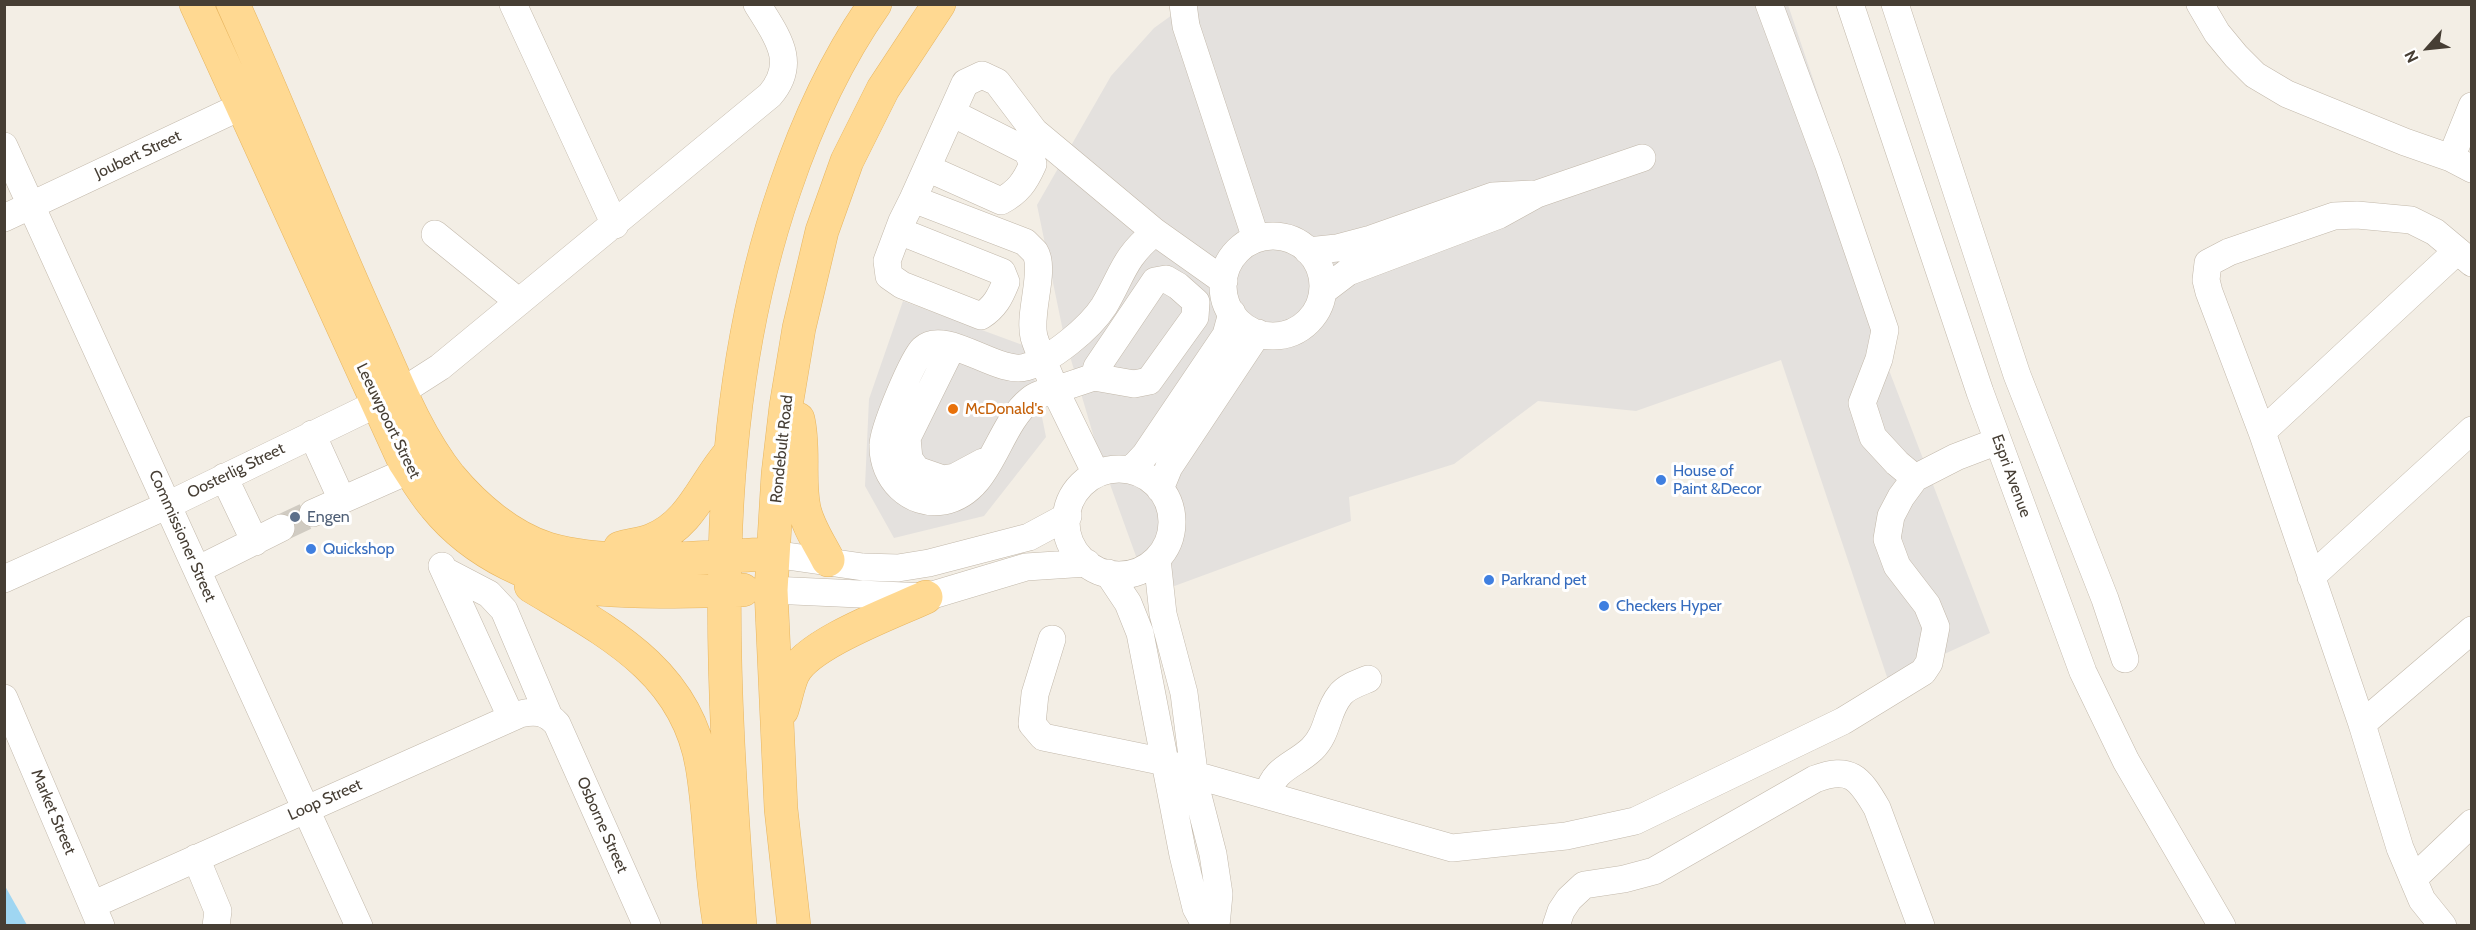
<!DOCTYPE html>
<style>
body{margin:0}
#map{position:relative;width:2476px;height:930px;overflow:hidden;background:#f3eee5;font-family:Cabin,sans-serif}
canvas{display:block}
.frame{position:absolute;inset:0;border:6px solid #463e34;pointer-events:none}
.north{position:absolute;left:2398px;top:18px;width:60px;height:60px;-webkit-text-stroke:4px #fff;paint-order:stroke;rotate:243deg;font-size:16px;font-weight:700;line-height:24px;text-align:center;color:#463e34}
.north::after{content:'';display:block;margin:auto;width:21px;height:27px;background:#463e34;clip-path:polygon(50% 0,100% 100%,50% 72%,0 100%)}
</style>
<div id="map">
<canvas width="2476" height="930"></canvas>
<div class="frame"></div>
<div class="north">N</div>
</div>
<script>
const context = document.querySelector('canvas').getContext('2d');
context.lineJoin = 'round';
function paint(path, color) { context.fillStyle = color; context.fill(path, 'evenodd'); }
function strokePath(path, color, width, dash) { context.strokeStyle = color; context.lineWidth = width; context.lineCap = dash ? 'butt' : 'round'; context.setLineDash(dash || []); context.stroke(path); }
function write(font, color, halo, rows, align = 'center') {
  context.font = font + ' Cabin,sans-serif'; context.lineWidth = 6; context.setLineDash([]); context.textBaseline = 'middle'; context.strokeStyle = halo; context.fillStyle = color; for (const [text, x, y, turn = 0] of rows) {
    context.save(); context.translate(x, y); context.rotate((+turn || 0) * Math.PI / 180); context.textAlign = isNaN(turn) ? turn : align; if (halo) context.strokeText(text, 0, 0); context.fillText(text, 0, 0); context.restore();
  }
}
paint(new Path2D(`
 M1186 5H1788L1880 277 1877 339 1990 633 1888 680 1781 360 1636 411 1538 401 1454 464 1349 497 1351 521 1150 595 1098 451 1064 336 1037 205 1111 76 1154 28Z
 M903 301 1028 347 1046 437 984 516 894 538 865 486 869 399Z`), '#e4e1de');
paint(new Path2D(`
 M4 886H5L27 925H5Z`), '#9fd6f2');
strokePath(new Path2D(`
 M281 528 313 513`), '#d0cbc2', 27, [27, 14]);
const minor = new Path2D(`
 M513 4 615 225
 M1183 4 1186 26 1256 239
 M1769 4 1828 163 1885 330 1879 359 1862 403 1873 437 1897 463 1915 478
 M1850 4 1980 392 2083 672 2126 761 2222 926
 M1895 4 2017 375 2105 599 2125 659
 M2200 4 2217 33 2236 56 2255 75 2287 94 2405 142 2451 158 2472 169
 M4 146 359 926
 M2451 158 2472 106
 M927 168 1001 201C1018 192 1025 182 1033 164L1027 151 952 113
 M913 199 965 83 982 75 997 82 1034 131 1155 232 1224 281
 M4 218 261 97
 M899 231 1002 272 1006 282C1000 297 995 307 981 316L902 285 889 276 887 261 902 221 913 199 1025 242C1028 245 1032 249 1035 252 1046 270 1028 313 1034 337 1039 354 1049 372 1055 390 1047 392 1037 394 1030 400 996 427 992 491 944 501 910 507 882 478 883 445 883 430 913 358 923 349 945 328 999 376 1026 367 1051 360 1090 328 1104 306 1123 274 1123 258 1155 232
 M435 234 519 302
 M1223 286a50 50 0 1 1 100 0a50 50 0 1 1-100 0Z
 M1308 251 1337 248 1371 239 1493 196 1532 194
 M1323 291 1348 272 1499 215 1537 194 1642 158
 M952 347 907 438 909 459 917 470 943 479 955 477 983 462
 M1094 377 1097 367 1155 281 1166 279 1178 286 1196 302 1195 317 1149 381 1134 384 1094 377 1055 390 1096 474
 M2262 432 2457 251
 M312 434 342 500
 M1066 522a53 53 0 1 1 106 0a53 53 0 1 1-106 0Z
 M1131 470 1145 455 1226 335 1232 313
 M224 477 255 542
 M1160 489 1169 467 1258 333
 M313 513 410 470
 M773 554 863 567 898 568 929 563 1029 537 1068 516
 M1157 559 1163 614 1184 693 1196 788 1213 854 1219 894 1216 926
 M442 566 511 717
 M197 570 281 528
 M445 571 489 594 504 610 548 714
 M1108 573 1128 603 1140 633 1183 855 1196 908 1206 926
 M2311 577 2472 430
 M4 579 168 505 401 392 440 367 770 95C798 62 777 37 757 4
 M771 590 926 597 1026 567 1087 563
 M1052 639 1035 694 1032 724 1043 737 1165 762 1195 775 1452 848 1566 836 1635 821 1843 721 1923 672 1929 663 1936 627 1927 605 1897 566 1887 539 1891 516 1901 497 1915 478 1956 457 1998 441
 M4 698 101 926
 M2362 724 2472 630
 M1268 794C1274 768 1294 766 1312 749 1329 732 1326 712 1340 695 1346 687 1358 683 1368 679
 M196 858 218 911 216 926
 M2413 879 2472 823
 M92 905 520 714C536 710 546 712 557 724L647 926
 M1556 926 1561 911 1569 899 1584 885 1624 879 1654 871 1815 779C1850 766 1859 777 1877 808L1921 926
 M2443 926 2422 900 2400 848 2362 724 2262 432 2209 292 2206 280 2208 263 2229 252 2334 216 2357 215 2411 220 2435 232 2472 263`);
const major = new Path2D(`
 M196 4 404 461C414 476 423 492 435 506 473 553 538 585 598 589 646 593 695 591 743 590
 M233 4C281 110 323 219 371 325 394 376 415 433 450 477 475 507 510 537 548 549 613 568 705 556 773 554
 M798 419C805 448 798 479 804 508 808 527 820 544 828 560
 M620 548C630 545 642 544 652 540 692 524 704 482 730 453
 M531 586C606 631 686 670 702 766 711 818 710 873 720 926
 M782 710C786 698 788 685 793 674 808 643 894 612 926 597
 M740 926C722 680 703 425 785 188 807 123 835 61 875 4
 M794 926 781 809 771 590 778 474 786 406 799 328 822 231 847 161 883 89 939 4`);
strokePath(minor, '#c2b8aa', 28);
strokePath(major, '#e7b55f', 34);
strokePath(minor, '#fff', 27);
strokePath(major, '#ffd992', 33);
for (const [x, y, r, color] of [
 [953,409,6,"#e8710a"],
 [1661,480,6,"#3f7fe0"],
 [295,517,6,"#5c6f8a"],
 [311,549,6,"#3f7fe0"],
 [1489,580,6,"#3f7fe0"],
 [1604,606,6,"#3f7fe0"]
]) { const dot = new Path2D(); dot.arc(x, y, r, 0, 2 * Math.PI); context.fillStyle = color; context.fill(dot); strokePath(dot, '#fff', 2); }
write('16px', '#463e34', '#fff', [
 ["Joubert Street",138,155,-25],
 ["Leeuwpoort Street",388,421,64],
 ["Rondebult Road",782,449,-84],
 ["Oosterlig Street",236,471,-26],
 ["Espri Avenue",2011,476,70],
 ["Commissioner Street",182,536,66],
 ["Loop Street",325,800,-24],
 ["Market Street",53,812,67],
 ["Osborne Street",602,825,66]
]);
write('16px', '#c56008', '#fff', [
 ["McDonald's",965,409]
], 'left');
write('16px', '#366cbe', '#fff', [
 ["House of",1673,471],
 ["Paint &Decor",1673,489],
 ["Quickshop",323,549],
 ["Parkrand pet",1501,580],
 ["Checkers Hyper",1616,606]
], 'left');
write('16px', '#4e5e75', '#fff', [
 ["Engen",307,517]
], 'left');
</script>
